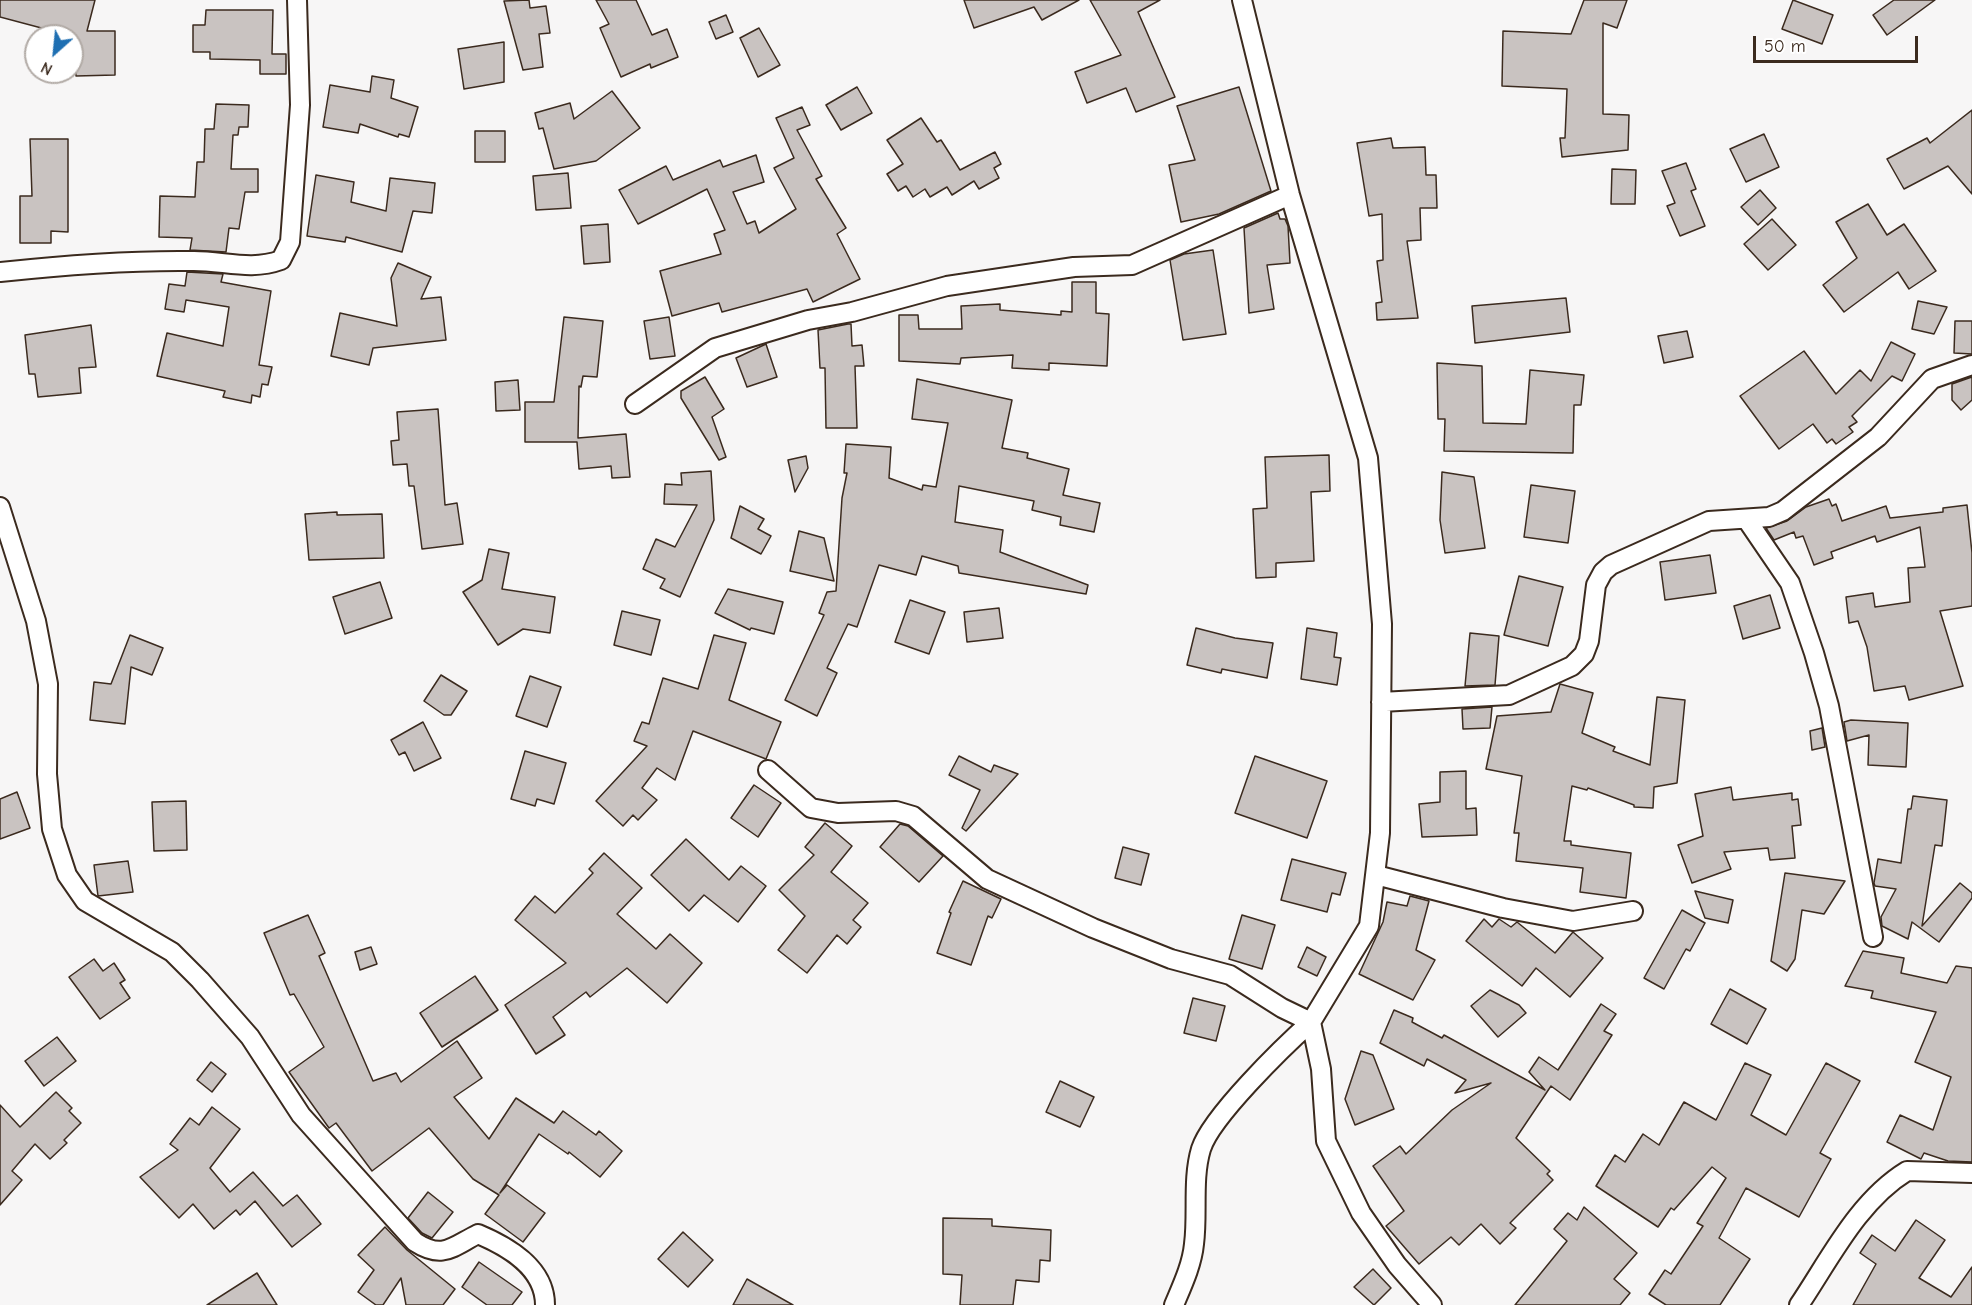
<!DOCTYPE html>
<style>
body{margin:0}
#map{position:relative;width:1972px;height:1305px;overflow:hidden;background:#f7f6f6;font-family:"Comic Neue",sans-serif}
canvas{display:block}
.north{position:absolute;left:24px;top:24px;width:60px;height:60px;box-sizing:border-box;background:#fff;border:2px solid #b1aaa5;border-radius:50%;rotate:207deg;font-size:16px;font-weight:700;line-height:24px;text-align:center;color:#3b2a1e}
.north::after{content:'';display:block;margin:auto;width:21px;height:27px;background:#1f6fb2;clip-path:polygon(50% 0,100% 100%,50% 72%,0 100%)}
.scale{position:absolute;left:1753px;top:36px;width:165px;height:27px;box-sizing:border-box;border:3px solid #3b2a1e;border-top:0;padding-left:8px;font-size:18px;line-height:21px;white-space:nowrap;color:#3b2a1e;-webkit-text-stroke:4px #fff;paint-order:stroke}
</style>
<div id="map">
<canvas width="1972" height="1305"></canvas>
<div class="north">N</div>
<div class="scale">50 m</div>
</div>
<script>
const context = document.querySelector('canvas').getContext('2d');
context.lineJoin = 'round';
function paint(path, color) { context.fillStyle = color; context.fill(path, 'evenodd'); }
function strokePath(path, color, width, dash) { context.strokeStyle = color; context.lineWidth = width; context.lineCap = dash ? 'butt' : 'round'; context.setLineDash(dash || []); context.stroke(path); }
const building = new Path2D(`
 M0 0H95L87 31H115V75L76 76 72 36H49V30L0 17Z
 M529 0 530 8 546 6 550 33 539 34 543 67 523 70 504 1Z
 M596 0H636L652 35 667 29 678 57 651 68 650 64 621 77 600 28 609 24Z
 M964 0H1079L1042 20 1034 7 974 28Z
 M1090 0H1160L1138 12 1175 97 1136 112 1126 88 1087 103 1075 72 1121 55Z
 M1584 0H1627L1617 28 1603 23V114L1629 115 1628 150 1562 157 1560 138H1565L1567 89 1502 86 1503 31 1571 34Z
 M1793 0 1833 15 1822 44 1782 29Z
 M1894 0H1935L1887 35 1873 15Z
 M206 10H273L272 54H286V74H260V60L210 59V52H193V25H205Z
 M726 15 733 32 716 39 709 22Z
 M759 28 780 65 758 77 740 38Z
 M504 42V82L464 89 458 49Z
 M372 76 394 80 391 98 418 107 409 137 399 134 398 137 360 124 358 133 323 127 330 85 370 92Z
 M857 87 872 113 841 130 826 105Z
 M1239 87 1271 191 1219 214 1181 222 1169 165 1195 160 1177 106Z
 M612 91 640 128 596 161 554 169 543 128 539 129 535 113 570 103 574 119Z
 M216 104 249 105 248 127H239L238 135H233L231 169H258V192H245L239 229 229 228 226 252 190 250 192 238 159 237 160 196 195 197 197 162H204L205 129H214Z
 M802 107 810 125 797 130 822 176 816 179 846 228 837 234 860 279 813 302 807 289 722 312 719 303 672 316 660 271 721 254 714 234 725 230 707 189 638 224 619 190 666 166 673 180 720 160 723 167 756 155 764 182 733 192 747 224 755 221 759 233 796 209 774 168 794 158 776 118Z
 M1972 110V194L1948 166 1904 189 1887 159 1927 138 1930 143Z
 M921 118 937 142 941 140 960 170 995 152 1001 164 994 168 999 178 979 189 974 181 952 195 947 187 930 197 925 189 913 197 906 186 898 191 887 174 903 164 887 140Z
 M475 131H505V162H475Z
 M1764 134 1779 167 1746 182 1730 149Z
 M1391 138 1393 148 1425 147 1426 175H1436L1437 208H1420L1421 240 1407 241 1418 318 1377 320 1376 303 1382 302 1377 261 1383 260 1382 214 1369 216 1357 143Z
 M30 139H68V232L51 231V243H20V196H32Z
 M1686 163 1696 189 1691 191 1705 226 1680 236 1667 206 1675 203 1662 171Z
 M1612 169 1636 170 1635 204H1611Z
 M568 173 571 208 536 210 533 176Z
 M316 175 354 182 351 202 386 211 390 178 435 183 432 213 413 211 402 252 346 237 345 242 307 236Z
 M1760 190 1776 208 1758 225 1741 207Z
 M1868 204 1887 235 1904 224 1936 271 1909 289 1898 272 1844 312 1823 285 1857 258 1836 222Z
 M1278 213 1280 219H1285L1288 226 1290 263 1267 265 1274 309 1249 313 1244 228Z
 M1772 219 1796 245 1768 270 1744 244Z
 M608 224 610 262 584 264 581 226Z
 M1213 250 1226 334 1183 340 1170 260 1184 254Z
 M398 263 431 277 421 299 441 297 446 340 373 348 369 365 331 356 340 313 397 326 391 278Z
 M187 272 223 274 221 282 271 291 259 365 272 367 268 385 262 384 260 397 252 395 251 403 223 397 225 391 157 376 167 333 223 346 229 307 186 300 184 312 165 309 169 284 185 286Z
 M1072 282H1096V313L1109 314 1107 366 1049 363V370L1012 368 1013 355 961 358 960 364 899 361V315H918L919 329H962L961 306 1000 304V310L1061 315V311L1072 312Z
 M1566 298 1570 332 1475 343 1472 306Z
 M1918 301 1947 307 1934 334 1912 329Z
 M564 317 603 321 597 377 583 376 581 387 579 386 578 438 626 434 630 477 612 478 611 466 579 469 577 442H525V402H554Z
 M669 317 675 356 650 359 644 321Z
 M1955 321H1972V354L1954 353Z
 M848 324H851L852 346 862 345 864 366H855L857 428H826L825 368H820L818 330Z
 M91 325 96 367 79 368 81 393 38 397 35 374H29L25 335Z
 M1687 331 1693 357 1664 363 1658 336Z
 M1891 342 1915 354 1902 381 1892 376 1852 416 1857 422 1849 427 1853 432 1836 444 1832 439 1827 443 1813 424 1779 449 1740 396 1804 351 1836 394 1860 370 1871 381Z
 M766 344 777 377 747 387 736 358Z
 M1437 363 1482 366 1483 423 1526 424 1530 370 1584 375 1581 405H1574L1573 453 1444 451 1445 419H1438Z
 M705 377 724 409 712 417 726 457 719 460 681 398V391Z
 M1972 377V400L1961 410 1952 400V384Z
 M917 379 1012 400 1002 448 1028 453 1027 458 1069 469 1063 495 1100 503 1094 532 1060 525 1061 517 1032 510 1034 501 959 486 955 522 1003 530 1000 552 1088 585 1086 594 959 573 958 566 922 556 916 575 879 565 857 627 848 624 827 668 837 673 817 716 785 700 824 615 819 613 827 592 836 591 842 498 847 473H844L846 444 891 447 889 478 922 490 923 485 936 487 948 423 912 419Z
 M518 380 520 410 496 411 495 382Z
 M438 409 445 505 457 503 463 544 422 549 414 486H409L407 464 393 465 391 441 399 440 397 412Z
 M1329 455 1330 491 1311 492 1314 561 1276 563V577L1256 578 1253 509 1267 508 1265 457Z
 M806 456 808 468 795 492 788 460Z
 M711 471 714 520 680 597 660 588 665 579 643 569 656 539 675 547 697 505 664 504 665 484 682 485 681 473Z
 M1442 472 1474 477 1485 548 1445 553 1440 520Z
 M1531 485 1575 491 1568 543 1524 537Z
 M1829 499 1832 506 1836 504 1842 521 1886 506 1890 518 1943 512V508L1967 505 1972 553V606L1940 611 1963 686 1909 700 1905 686 1874 691 1867 647 1858 621 1849 623 1846 597 1873 593 1875 607 1910 602 1908 568 1925 567 1920 527 1877 542 1875 536 1831 552 1833 558 1814 565 1803 536 1796 538 1794 532 1774 540 1766 528 1787 521 1806 507Z
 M740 506 764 519 758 529 771 536 761 554 731 538Z
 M337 512V515L382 514 384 558 309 560 305 514Z
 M799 531 824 538 834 581 790 571Z
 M489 549 509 553 502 589 555 597 550 633 523 629 498 645 463 592 482 580Z
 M1710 555 1716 593 1665 600 1660 562Z
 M1519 576 1563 587 1548 646 1504 635Z
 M380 582 392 618 345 634 333 597Z
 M728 589 783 602 774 634 751 628 750 630 715 613Z
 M1770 595 1780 628 1743 639 1734 606Z
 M910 600 945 612 929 654 895 642Z
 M999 608 1003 638 967 642 964 612Z
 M622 611 660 620 651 655 614 645Z
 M1196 628 1235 638 1273 643 1267 678 1222 669 1221 673 1187 665Z
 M1307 628 1337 633 1334 657 1341 658 1337 685 1301 679Z
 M1470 633 1499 636 1495 685 1465 686Z
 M130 635 163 648 152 675 131 667 125 724 90 720 94 682 111 684Z
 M714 635 746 643 729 700 781 722 766 759 693 731 675 780 657 768 642 788 657 800 638 820 633 815 623 826 596 801 647 746 634 741 642 722 649 724 663 678 698 689Z
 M441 675 467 691 451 715H444L424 701Z
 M530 676 561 687 547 727 516 716Z
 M1560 684 1593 693 1582 733 1615 747 1613 751 1650 765 1657 697 1685 700 1677 783 1654 787 1653 808 1634 807V805L1588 788 1587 790 1572 786 1564 841H1571V845L1631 853 1626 898 1580 892 1583 868 1516 861 1519 833H1514L1522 776 1486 769 1497 716 1551 712Z
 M1492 707 1490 728 1463 729 1462 709Z
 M1851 720 1908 723 1906 767 1868 765 1869 735 1847 741 1844 722Z
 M423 722 441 758 414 771 405 752 399 755 391 740Z
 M1822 728 1825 747 1812 750 1810 731Z
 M525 751 566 763 554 804 537 799 535 806 511 799Z
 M959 756 991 772 994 765 1018 774 966 831 962 828 980 790 949 775Z
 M1255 756 1327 781 1307 838 1235 813Z
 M1466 771V809L1476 808 1477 835 1422 837 1419 804 1440 802V772Z
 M754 785 781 803 758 837 731 818Z
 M1731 787 1733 800 1792 793V800L1798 799 1801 825 1792 826 1795 858 1770 860 1768 848 1724 852 1731 869 1692 883 1678 845 1703 836 1695 794Z
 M17 792 30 828 0 839V799Z
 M1913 796 1947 800 1942 846 1935 845 1922 926 1960 883 1972 893V898L1939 942 1912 922 1908 939 1882 926 1881 917 1896 889 1875 886 1874 883 1878 859 1901 863 1908 809H1911Z
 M186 801 187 850 154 851 152 802Z
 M825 823 852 846 831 872 868 903 853 920 861 927 847 944 837 935 807 973 778 950 805 916 779 890 814 855 805 847Z
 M900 824 908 826 943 856 919 882 880 847Z
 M686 839 729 880 741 866 766 886 738 922 704 895 689 911 651 875Z
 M1123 847 1149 854 1141 885 1115 878Z
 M604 853 642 888 617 914 656 949 670 934 702 963 667 1003 627 968 590 997 586 992 553 1017 565 1035 536 1054 505 1005 566 963 515 920 535 896 555 913 593 873 589 869Z
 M1292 859 1346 873 1340 895 1332 893 1327 912 1281 900Z
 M128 861 133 892 98 896 94 865Z
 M1785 873 1845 881 1824 914 1802 910 1795 959 1787 971 1771 961Z
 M963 881 1001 899 992 918 988 916 971 965 937 953 951 913 949 912Z
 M1695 891 1733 900 1728 923 1705 918Z
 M1410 896 1429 901 1416 950 1435 960 1413 1000 1359 974 1383 922 1387 902 1407 906Z
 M1682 910 1705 923 1690 951 1686 949 1664 989 1644 978Z
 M308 915 325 953 319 956 373 1081 396 1073 401 1082 457 1041 482 1078 454 1097 489 1139 516 1098 554 1123 563 1111 596 1135 599 1131 622 1151 600 1177 569 1152 568 1154 539 1134 500 1193 507 1185 545 1213 523 1242 485 1214 499 1195 473 1179 429 1128 372 1171 336 1123 329 1128 289 1072 324 1047 294 994 290 995 264 933Z
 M1242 915 1275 925 1262 969 1229 959Z
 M1484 919 1492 927 1499 919 1511 927 1517 922 1555 953 1573 932 1603 958 1570 997 1536 968 1522 986 1466 941Z
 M371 947 377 964 360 970 355 952Z
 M1307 947 1326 957 1317 976 1298 967Z
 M1863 951 1904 958 1901 973 1947 983 1956 966 1972 968V1162L1948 1161 1924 1153 1921 1159 1887 1142 1900 1115 1933 1130 1951 1077 1915 1062 1936 1012 1871 998 1873 991 1845 986Z
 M94 959 103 971 114 963 125 980 120 983 130 998 100 1019 69 977Z
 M475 976 498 1010 442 1047 420 1013Z
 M1730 989 1766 1009 1747 1044 1711 1024Z
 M1490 990 1519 1005 1526 1013 1498 1037 1471 1006Z
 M1193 998 1225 1006 1216 1041 1184 1033Z
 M1601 1004 1616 1014 1604 1031 1612 1035 1570 1100 1551 1086 1516 1138 1550 1171 1547 1174 1553 1180 1510 1223 1516 1228 1500 1244 1481 1224 1459 1245 1451 1237 1419 1264 1386 1226 1404 1211 1373 1166 1400 1146 1406 1154 1452 1110 1491 1083 1455 1093 1466 1080 1427 1059 1424 1066 1380 1043 1394 1010 1413 1018 1412 1022 1442 1038 1444 1035 1545 1090 1529 1072 1539 1057 1558 1070Z
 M57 1037 76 1061 44 1086 25 1061Z
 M1361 1051 1373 1055 1394 1109 1355 1125 1345 1099Z
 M211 1062 226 1074 212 1092 197 1080Z
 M1745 1063 1771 1075 1751 1115 1786 1135 1826 1063 1860 1081 1820 1153 1831 1159 1799 1217 1746 1188 1719 1238 1750 1259 1720 1305H1666L1649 1294 1665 1270 1671 1274 1703 1226 1697 1223 1726 1178 1712 1167 1674 1210 1671 1208 1658 1227 1596 1186 1615 1155 1625 1162 1643 1134 1659 1145 1684 1102 1716 1120Z
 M1060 1081 1094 1097 1080 1127 1046 1112Z
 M56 1092 72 1108 69 1111 81 1123 64 1140 67 1143 50 1159 35 1144 12 1171 22 1180 0 1205V1105L20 1127Z
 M212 1107 240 1129 210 1168 230 1192 253 1172 283 1206 297 1195 321 1224 292 1247 255 1201 240 1215 236 1210 214 1229 193 1204 179 1218 140 1177 178 1150 170 1144 190 1118 199 1125Z
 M428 1192 453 1212 432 1238 422 1233 408 1218Z
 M1584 1207 1637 1253 1614 1279 1630 1293 1620 1305H1515L1567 1241 1554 1229 1568 1213 1577 1220Z
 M943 1218 992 1219V1226L1051 1230 1050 1261 1040 1260 1039 1282 1016 1280 1013 1305H960L962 1275 943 1274Z
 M1916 1220 1945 1240 1919 1278 1951 1297 1972 1267V1305H1853L1876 1264 1860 1253 1872 1235 1895 1251Z
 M385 1227 407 1250 455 1289 443 1305H406L401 1278 383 1305H376L358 1292 374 1270 358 1255Z
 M683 1232 713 1260 688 1287 658 1259Z
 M479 1262 522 1292 512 1305H487L462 1287Z
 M1373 1269 1391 1288 1374 1305 1354 1287Z
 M257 1273 277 1305H207Z
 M747 1279 793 1305H733Z`);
paint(building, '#c9c3c1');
strokePath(building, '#3b2a1e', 1.5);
const street = new Path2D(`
 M1242 0 1290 195 1368 458 1382 624 1380 833 1369 926 1311 1022 1321 1069 1326 1141 1361 1213 1397 1265 1432 1305
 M0 272C65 265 129 260 194 261 225 261 251 271 281 260L290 242 300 105 297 0
 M635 404 715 348 808 320 852 312 947 286 1074 267 1132 265 1290 195
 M0 507 36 621 48 684 47 774 52 829 67 875 85 901 172 952 200 980 250 1037 301 1115 415 1242C443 1260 452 1247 478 1234 509 1247 545 1268 545 1305
 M1747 520 1790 583 1814 653 1829 706 1873 937
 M1381 702 1509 695 1572 666 1584 654 1589 641 1596 585 1603 572 1611 565 1709 521 1769 517 1783 511 1878 437 1932 379 1972 365
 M768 770 811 808 838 813 896 811 913 816 987 879 1093 928 1171 959 1230 975 1282 1008 1311 1022C1284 1046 1211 1117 1201 1149 1192 1179 1198 1214 1194 1244 1192 1265 1182 1286 1174 1305
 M1376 875 1503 908 1573 921 1633 911
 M1799 1305C1830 1259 1858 1201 1907 1171L1972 1173`);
strokePath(street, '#3b2a1e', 22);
strokePath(street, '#fff', 18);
</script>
